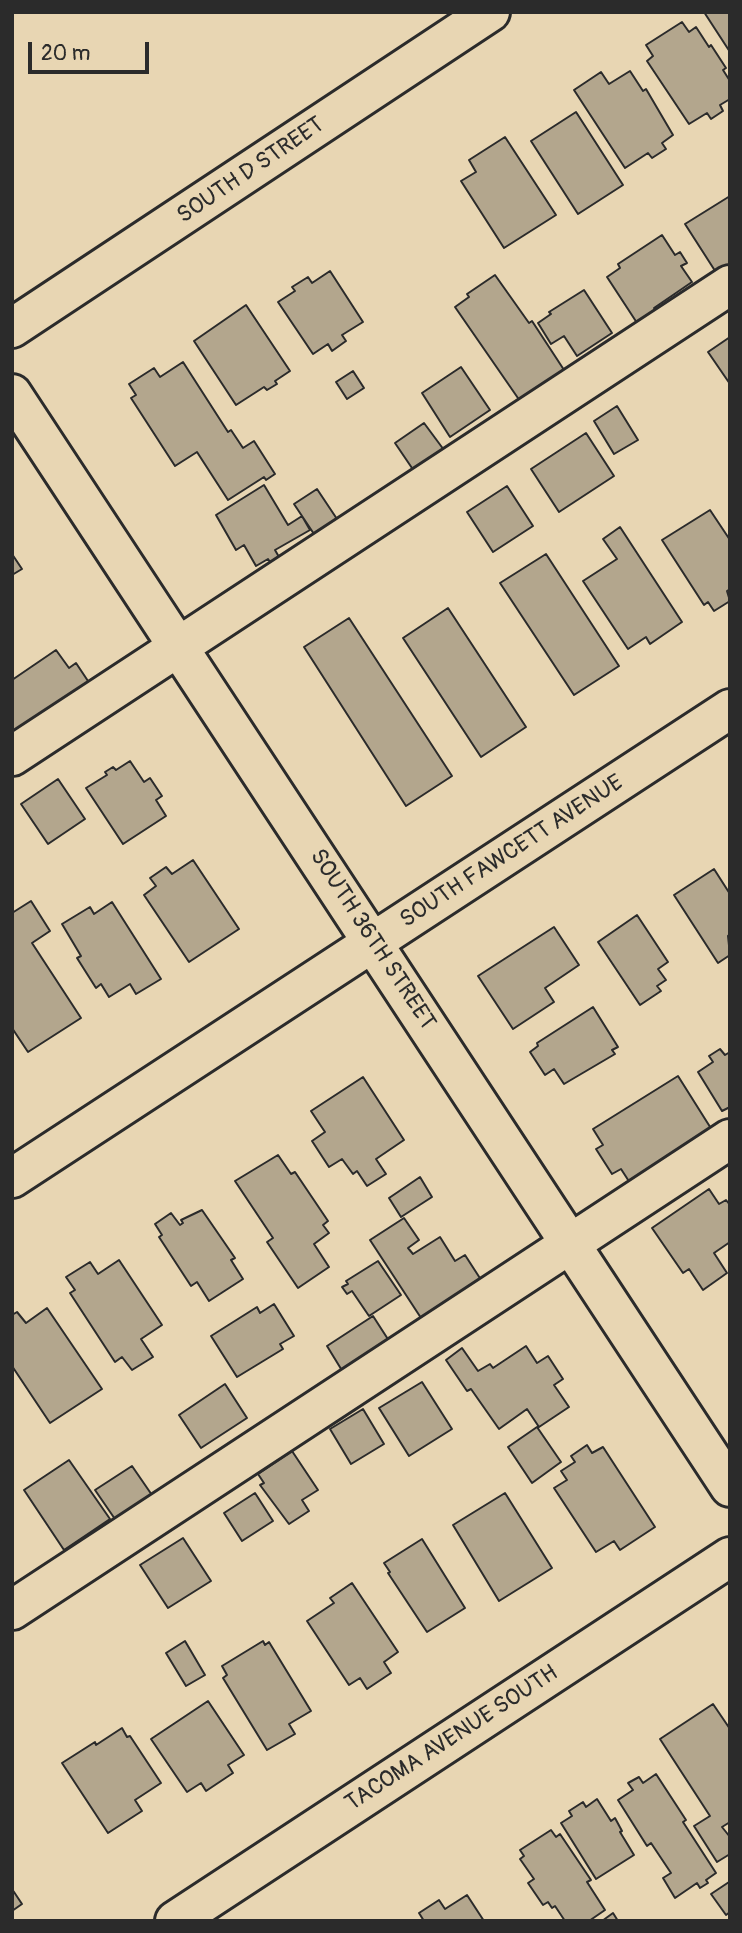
<!DOCTYPE html>
<style>
body{margin:0}
#map{position:relative;width:742px;height:1933px;overflow:hidden;background:#e8d6b3;font-family:Pangolin,sans-serif}
canvas{display:block}
.frame{position:absolute;inset:0;border:14px solid #2b2b2b;pointer-events:none}
.scale{position:absolute;left:28px;top:42px;width:121px;height:32px;box-sizing:border-box;border:4px solid #2b2b2b;border-top:0;padding-left:9px;font-size:21px;line-height:24px;white-space:nowrap;color:#2b2b2b;-webkit-text-stroke:5px #e8d6b3;paint-order:stroke}
</style>
<div id="map">
<canvas width="742" height="1933"></canvas>
<div class="frame"></div>
<div class="scale">20 m</div>
</div>
<script>
const context = document.querySelector('canvas').getContext('2d');
context.lineJoin = 'round';
function paint(path, color) { context.fillStyle = color; context.fill(path, 'evenodd'); }
function strokePath(path, color, width, dash) { context.strokeStyle = color; context.lineWidth = width; context.lineCap = dash ? 'butt' : 'round'; context.setLineDash(dash || []); context.stroke(path); }
function write(font, color, halo, rows, align = 'center') {
  context.font = font + ' Pangolin,sans-serif'; context.lineWidth = 6; context.setLineDash([]); context.textBaseline = 'middle'; context.strokeStyle = halo; context.fillStyle = color; for (const [text, x, y, turn = 0] of rows) {
    context.save(); context.translate(x, y); context.rotate((+turn || 0) * Math.PI / 180); context.textAlign = isNaN(turn) ? turn : align; if (halo) context.strokeText(text, 0, 0); context.fillText(text, 0, 0); context.restore();
  }
}
const building = new Path2D(`
 M704 12H730V52Z
 M682 22 689 32 696 27 709 47 711 45 726 68 723 70 730 81V99L720 105 723 111 711 119 707 113 689 124 647 61 653 56 646 45Z
 M630 71 643 91 646 89 673 135 662 143 666 149 652 158 648 153 625 168 574 90 601 72 609 84Z
 M576 112 623 185 578 214 531 141Z
 M505 137 556 215 504 248 461 181 476 172 469 160Z
 M730 196V270L719 277 685 224Z
 M662 235 675 255 680 252 687 263 681 266 692 282 654 308 660 316 641 329 607 277 620 268 618 264Z
 M330 271 363 322 342 335 346 341 332 351 328 344 313 354 278 302 295 291 292 287 308 277 312 283Z
 M495 275 529 323 532 321 568 376 520 401 455 307 469 297 467 294Z
 M584 290 612 333 577 356 564 336 551 344 538 323 551 314 549 312Z
 M246 305 290 371 275 381 277 384 267 390 264 387 236 405 194 341Z
 M730 337V384L708 352Z
 M183 362 228 432 231 430 243 448 254 441 275 474 266 480 264 477 228 500 197 452 175 466 131 398 136 395 129 384 154 368 160 377Z
 M461 367 490 410 450 437 422 393Z
 M353 371 364 388 347 399 336 382Z
 M617 406 638 440 614 454 594 421Z
 M424 423 444 450 414 471 395 443Z
 M586 433 614 476 559 512 531 469Z
 M264 485 288 525 302 516 310 530 275 550 279 557 270 562 268 559 256 566 244 545 236 550 216 515Z
 M507 486 533 526 493 552 467 512Z
 M317 489 339 522 316 537 294 504Z
 M710 510 730 540V589L727 591 730 601 714 611 708 602 704 605 662 540Z
 M620 527 682 622 650 644 646 637 628 649 583 581 617 559 603 539Z
 M12 554 22 569 12 575Z
 M546 554 619 666 574 695 500 583Z
 M448 608 526 727 481 757 403 638Z
 M349 618 452 776 406 806 304 647Z
 M56 650 69 668 76 663 92 687 12 738V680Z
 M130 761 144 782 150 778 162 796 156 800 166 816 123 844 86 788 107 775 105 772 113 767 116 770Z
 M58 779 85 819 48 844 21 804Z
 M193 860 239 929 189 962 144 895 156 886 150 878 166 867 172 874Z
 M714 869 730 894V934L728 936 730 955 718 963 674 895Z
 M31 901 50 931 32 943 81 1018 28 1052 12 1028V913Z
 M112 902 161 979 136 994 130 984 109 997 101 984 96 988 77 958 81 956 62 924 90 907 94 914Z
 M637 915 668 962 658 969 666 980 657 986 661 991 640 1005 598 942Z
 M554 927 579 965 545 988 554 1002 513 1029 478 976Z
 M593 1007 618 1047 612 1050 615 1054 564 1084 554 1069 545 1075 530 1052 538 1046 537 1043Z
 M720 1049 725 1055 730 1052V1107L722 1111 698 1072 713 1062 709 1056Z
 M678 1076 712 1130 632 1186 621 1169 612 1174 596 1149 603 1145 593 1129Z
 M363 1077 404 1140 376 1159 386 1174 367 1186 357 1171 353 1174 342 1159 329 1167 312 1141 325 1132 311 1111Z
 M278 1155 291 1174 295 1172 328 1221 323 1225 329 1233 314 1244 329 1267 298 1288 267 1242 273 1238 235 1181Z
 M420 1177 432 1197 401 1217 389 1198Z
 M709 1189 719 1204 726 1200 730 1205V1242L714 1253 727 1273 703 1290 689 1269 683 1273 652 1228Z
 M202 1210 235 1258 231 1260 243 1279 209 1301 197 1282 191 1286 159 1237 162 1235 155 1224 171 1213 180 1225 183 1223 181 1220Z
 M404 1218 419 1240 408 1248 413 1254 440 1237 455 1261 465 1255 485 1286 423 1321 370 1240Z
 M119 1260 162 1325 141 1339 153 1357 132 1370 122 1357 115 1362 70 1293 75 1290 66 1277 90 1262 98 1274Z
 M378 1261 401 1295 369 1316 352 1291 347 1294 342 1287 348 1284 346 1281Z
 M274 1304 294 1336 280 1344 283 1349 237 1377 211 1336 257 1307 260 1313Z
 M47 1308 102 1389 50 1423 12 1366V1315L17 1312 26 1323Z
 M373 1316 393 1347 346 1377 327 1346Z
 M526 1346 537 1363 548 1356 563 1379 554 1385 569 1407 539 1427 527 1409 499 1429 471 1389 467 1391 446 1360 462 1348 478 1371 490 1364 493 1368Z
 M422 1382 452 1429 409 1456 379 1408Z
 M225 1384 247 1418 201 1448 179 1415Z
 M363 1409 384 1444 351 1464 330 1429Z
 M537 1427 561 1462 532 1483 508 1447Z
 M587 1445 592 1453 603 1447 655 1527 620 1550 614 1541 596 1552 554 1488 567 1480 561 1471 575 1462 571 1456Z
 M292 1451 318 1490 302 1500 309 1511 289 1524 260 1485 264 1483 258 1474Z
 M69 1460 110 1519 64 1550 24 1490Z
 M132 1466 154 1498 117 1522 95 1490Z
 M255 1493 273 1521 242 1541 224 1513Z
 M505 1493 552 1568 499 1601 453 1525Z
 M183 1538 211 1581 168 1608 140 1565Z
 M422 1539 465 1608 427 1632 388 1573 390 1572 384 1563Z
 M352 1583 398 1652 384 1662 391 1673 367 1689 360 1678 349 1685 307 1621 334 1603 330 1598Z
 M185 1641 205 1675 186 1686 166 1653Z
 M263 1641 265 1645 269 1642 311 1711 289 1724 295 1734 267 1750 223 1678 227 1675 222 1666Z
 M208 1701 244 1755 228 1765 233 1773 206 1791 201 1783 187 1792 151 1739Z
 M713 1704 730 1729V1822L722 1827 730 1837V1854L717 1862 694 1826 710 1816 660 1739Z
 M122 1728 127 1737 130 1736 161 1783 135 1800 142 1811 108 1833 62 1763 95 1742 96 1745Z
 M656 1774 686 1820 683 1822 716 1873 706 1880 708 1883 700 1888 697 1883 675 1898 663 1878 671 1873 651 1843 647 1846 618 1800 633 1790 628 1783 639 1777 643 1783Z
 M597 1799 611 1821 615 1818 622 1831 620 1832 634 1855 596 1879 561 1823 572 1816 569 1811 583 1802 586 1807Z
 M551 1830 556 1837 560 1834 591 1880 587 1882 605 1910 589 1921H565L555 1906 552 1908 548 1902 543 1905 528 1883 534 1879 520 1859 524 1856 520 1850Z
 M729 1882 730 1912 726 1915 711 1894Z
 M12 1889 22 1904 12 1911Z
 M467 1895 484 1921H424L419 1913 439 1900 445 1909Z
 M613 1913 618 1921H602Z`);
paint(building, '#b3a68d');
strokePath(building, '#2b2b2b', 2);
const minor = new Path2D(`
 M12 328 490 12
 M12 394 730 1487
 M12 756 730 285
 M12 1178 730 709
 M12 1610 730 1139
 M175 1921 730 1557`);
strokePath(minor, '#2b2b2b', 44);
strokePath(minor, '#e8d6b3', 38);
write('23px', '#2b2b2b', '#e8d6b3', [
 ["SOUTH D STREET",251,171,-34],
 ["SOUTH FAWCETT AVENUE",512,852,-33],
 ["SOUTH 36TH STREET",372,940,57],
 ["TACOMA AVENUE SOUTH",452,1739,-33]
]);
</script>
